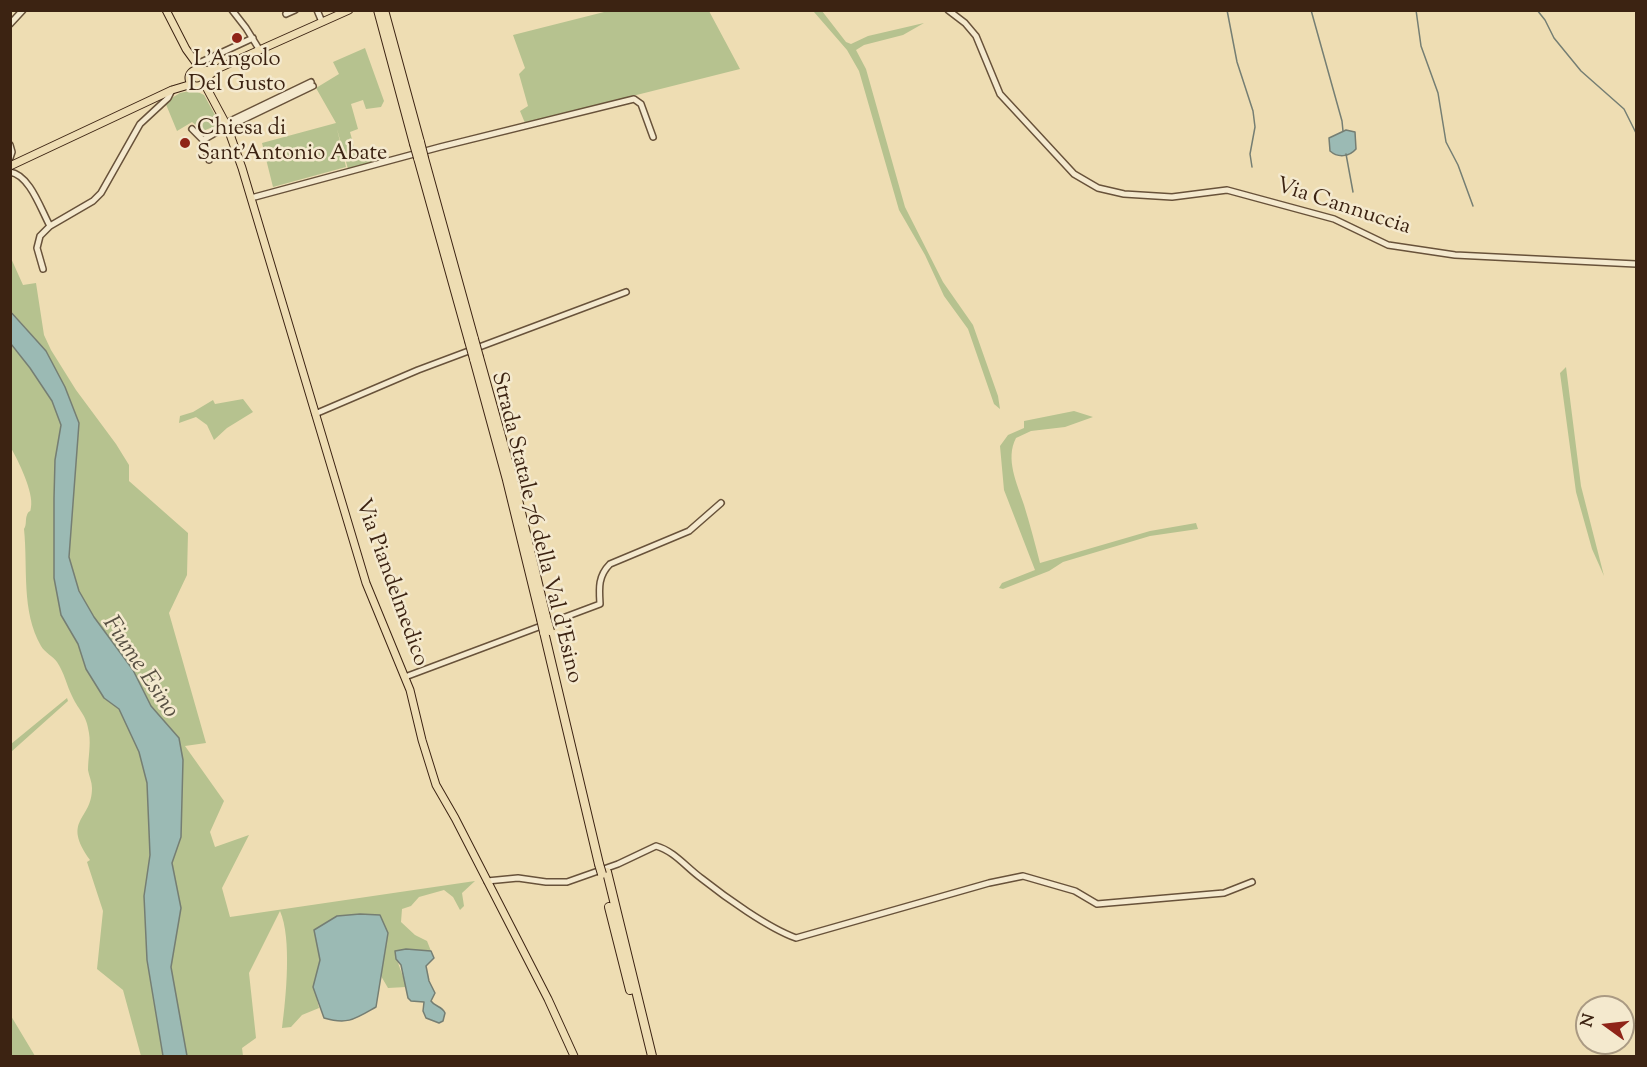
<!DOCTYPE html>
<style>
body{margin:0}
#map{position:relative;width:1647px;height:1067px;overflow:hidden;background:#eeddb3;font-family:"Sorts Mill Goudy",serif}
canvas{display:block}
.frame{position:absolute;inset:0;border:12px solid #3c2312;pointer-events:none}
.north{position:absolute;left:1575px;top:995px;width:60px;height:60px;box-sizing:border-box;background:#f4e9ce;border:2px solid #aa9a83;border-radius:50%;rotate:285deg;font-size:16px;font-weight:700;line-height:24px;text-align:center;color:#3c2312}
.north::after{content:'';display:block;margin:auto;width:21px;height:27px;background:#8f2418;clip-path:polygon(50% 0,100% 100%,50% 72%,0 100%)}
</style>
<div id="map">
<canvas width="1647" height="1067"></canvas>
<div class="frame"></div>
<div class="north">N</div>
</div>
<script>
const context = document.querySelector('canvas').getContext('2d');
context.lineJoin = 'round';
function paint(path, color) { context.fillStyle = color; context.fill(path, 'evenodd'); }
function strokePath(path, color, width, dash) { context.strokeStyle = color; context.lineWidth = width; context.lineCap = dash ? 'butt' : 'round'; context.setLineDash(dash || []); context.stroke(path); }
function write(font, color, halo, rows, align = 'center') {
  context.font = font + ' "Sorts Mill Goudy",serif'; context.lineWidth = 5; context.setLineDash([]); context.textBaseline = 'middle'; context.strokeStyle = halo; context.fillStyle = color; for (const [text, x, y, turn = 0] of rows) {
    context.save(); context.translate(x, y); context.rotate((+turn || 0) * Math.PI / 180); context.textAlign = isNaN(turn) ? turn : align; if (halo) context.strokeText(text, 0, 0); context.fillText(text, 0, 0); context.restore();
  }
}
paint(new Path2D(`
 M612 10 709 11 740 69 525 123 520 111 528 106 519 74 525 68 513 35Z
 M818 10 822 11 846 42 851 44 868 36 924 23 903 35 864 45 856 50 866 69 905 207 943 282 973 325 998 396 1000 409 994 404 968 329 944 296 925 255 899 210 859 71 847 50 814 12Z
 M365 48 384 101 381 107 366 109 363 100 351 104 358 129 350 132 357 158 369 155 372 162 348 169 337 129 346 167 273 187 262 143 336 123 316 88 339 74 333 62Z
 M194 90 204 95 220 124 203 131 192 122 177 131 165 102 180 93Z
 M10 256 23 285 36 283 44 335 51 350 76 390 116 444 129 465V481L188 533 187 575 169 613 206 743 185 746 224 801 210 832 215 847 249 835 222 888 230 917 475 881 462 893 464 906 460 910 453 897 444 890 419 897 411 906 402 909 401 922 415 935 427 941 431 951C419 952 408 949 395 951 397 963 403 974 406 987L388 988 381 976 388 933 320 960 314 987 319 1008 302 1015 291 1027 282 1028C286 998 292 938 280 911L249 973 256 1038 242 1048 243 1056H187L171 967 181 908 172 863 181 836 179 738 151 706 133 670 94 617 79 591 69 557 79 423 65 387 46 351 11 311Z
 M10 344 30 368 52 401 61 425 55 460 54 578 61 615 78 644 86 669 104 698 119 709 139 752 147 783 150 855 144 896 147 960 163 1056H141L123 990 97 969 103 911 87 862 90 860C61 819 92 821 92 788 92 782 89 776 88 770 88 758 91 745 89 733 86 713 80 713 72 696 67 686 64 672 57 662 53 656 45 653 41 646 21 611 28 568 24 529 27 524 25 520 27 515 30 508 30 515 31 507 34 493 18 460 11 448Z
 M1566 367 1581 486 1604 576 1592 549 1576 492 1560 373Z
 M243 399 253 412 227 428 214 440 207 425 196 417 179 423 180 416 193 412 213 400 215 404Z
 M1074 411 1093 417 1065 427 1031 431 1016 438C1005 459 1017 483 1024 505 1030 524 1035 544 1040 563L1150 531 1196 523 1198 529 1150 536 1063 562 1049 571 1003 589 999 588 1002 583 1035 570 1004 490 1000 446 1008 435 1024 428V421Z
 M67 698 68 701 11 752V744Z
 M11 1016 35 1056H11Z`), '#b6c28f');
const water = new Path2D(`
 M1346 130 1355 132 1356 149C1349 157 1338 158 1330 151L1329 138Z
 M10 311 46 351 65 387 79 423 69 557 79 591 94 617 133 670 151 706 179 738 183 760 181 837 172 863 181 908 171 967 187 1056H163L147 960 144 896 150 855 147 783 139 752 119 709 104 698 86 669 78 644 61 615 54 578V498L55 460 61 425 52 401 30 368 11 344Z
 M360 914 380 915 388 933 376 1007C355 1019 348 1025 324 1018L313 987 320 960 314 930 337 916Z
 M406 949 431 951 434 958 426 966 429 981 435 993 431 1001C435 1007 442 1006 445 1013L443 1021 439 1023 426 1018 423 1011 424 1002 411 1001 408 998 401 965 396 959 395 951Z`);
paint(water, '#9bbab4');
strokePath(water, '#757e73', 1.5);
strokePath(new Path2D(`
 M1227 10 1237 62 1253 111 1255 127 1250 154 1252 167
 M1311 10 1342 121 1343 131
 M1416 10 1421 46 1438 93 1446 142 1458 165 1473 206
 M1537 10 1545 20 1554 38 1581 71 1624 109 1636 133
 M1346 154 1353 192`), '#757e73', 1.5);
const minor = new Path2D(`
 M232 10 246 28 259 49
 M317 10 322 22
 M948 10 965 23 976 36 1000 94 1074 174 1098 188 1124 194 1172 197 1227 190 1334 219 1388 245 1455 255 1636 264
 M286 14 295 10
 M10 24 23 10
 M197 64 253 38
 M227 126 232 125 313 86
 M192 129 203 140 227 126 230 121 311 82
 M203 140 209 160
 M10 145 12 152 10 158
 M10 172C30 175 41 210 50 226
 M251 198 440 147 634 99 641 104 653 137
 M43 269 37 248 40 236 50 226 93 201 101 193 140 124 168 98 172 90
 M315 414 418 370 626 292
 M405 677 600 604C599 588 598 576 610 564L689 531 721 503
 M487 881 518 878 546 882H567L618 864 656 846C674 851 686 867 701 878 725 897 768 928 796 938L989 883 1023 876 1075 891 1097 904 1224 893 1252 882`);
const major = new Path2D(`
 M166 10 186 49 202 71 217 69
 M189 78a8 8 0 1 1 16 0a8 8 0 1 1-16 0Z
 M205 79 217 69 349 10
 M204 83 227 126 242 168 366 583 410 690 422 740 436 785 455 818 548 999 574 1056
 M10 166 172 90 192 84`);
const highway = new Path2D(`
 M378 10 414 144
 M384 10 420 142
 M418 158 469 341
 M424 158 474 339
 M479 357 513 479 546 617
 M474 359 507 480 541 619
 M544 632 599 864
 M607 872 652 1056
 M609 907 630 990`);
strokePath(minor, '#68523a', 8);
strokePath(major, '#3c2312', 9);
strokePath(highway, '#3c2312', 10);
strokePath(minor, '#f4e9ce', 5);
strokePath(major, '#eeddb3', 7);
strokePath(highway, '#eeddb3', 8);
const highwayBridge = new Path2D(`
 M420 142 424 158
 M414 144 418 158
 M474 339 479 357
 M469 341 474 359
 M546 617 550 631
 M541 619 544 632
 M599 864 602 874`);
strokePath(highwayBridge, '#3c2312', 10, []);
strokePath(highwayBridge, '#eeddb3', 8);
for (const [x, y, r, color] of [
 [237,38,6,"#8f2418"],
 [185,143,6,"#8f2418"]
]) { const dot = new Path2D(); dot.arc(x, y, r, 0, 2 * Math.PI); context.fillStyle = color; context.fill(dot); strokePath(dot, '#f4e9ce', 2); }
write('22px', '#3c2312', '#f4e9ce', [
 ["L'Angolo",237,61],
 ["Del Gusto",237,86],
 ["Chiesa di",197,130,"left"],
 ["Sant'Antonio Abate",197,155,"left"]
]);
write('22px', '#3c2312', '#f4e9ce', [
 ["Via Cannuccia",1343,208,18],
 ["Strada Statale 76 della Val d'Esino",535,528,76],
 ["Via Piandelmedico",390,583,70]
]);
write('italic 24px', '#585043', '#f4e9ce', [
 ["Fiume Esino",139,668,56]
]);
</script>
